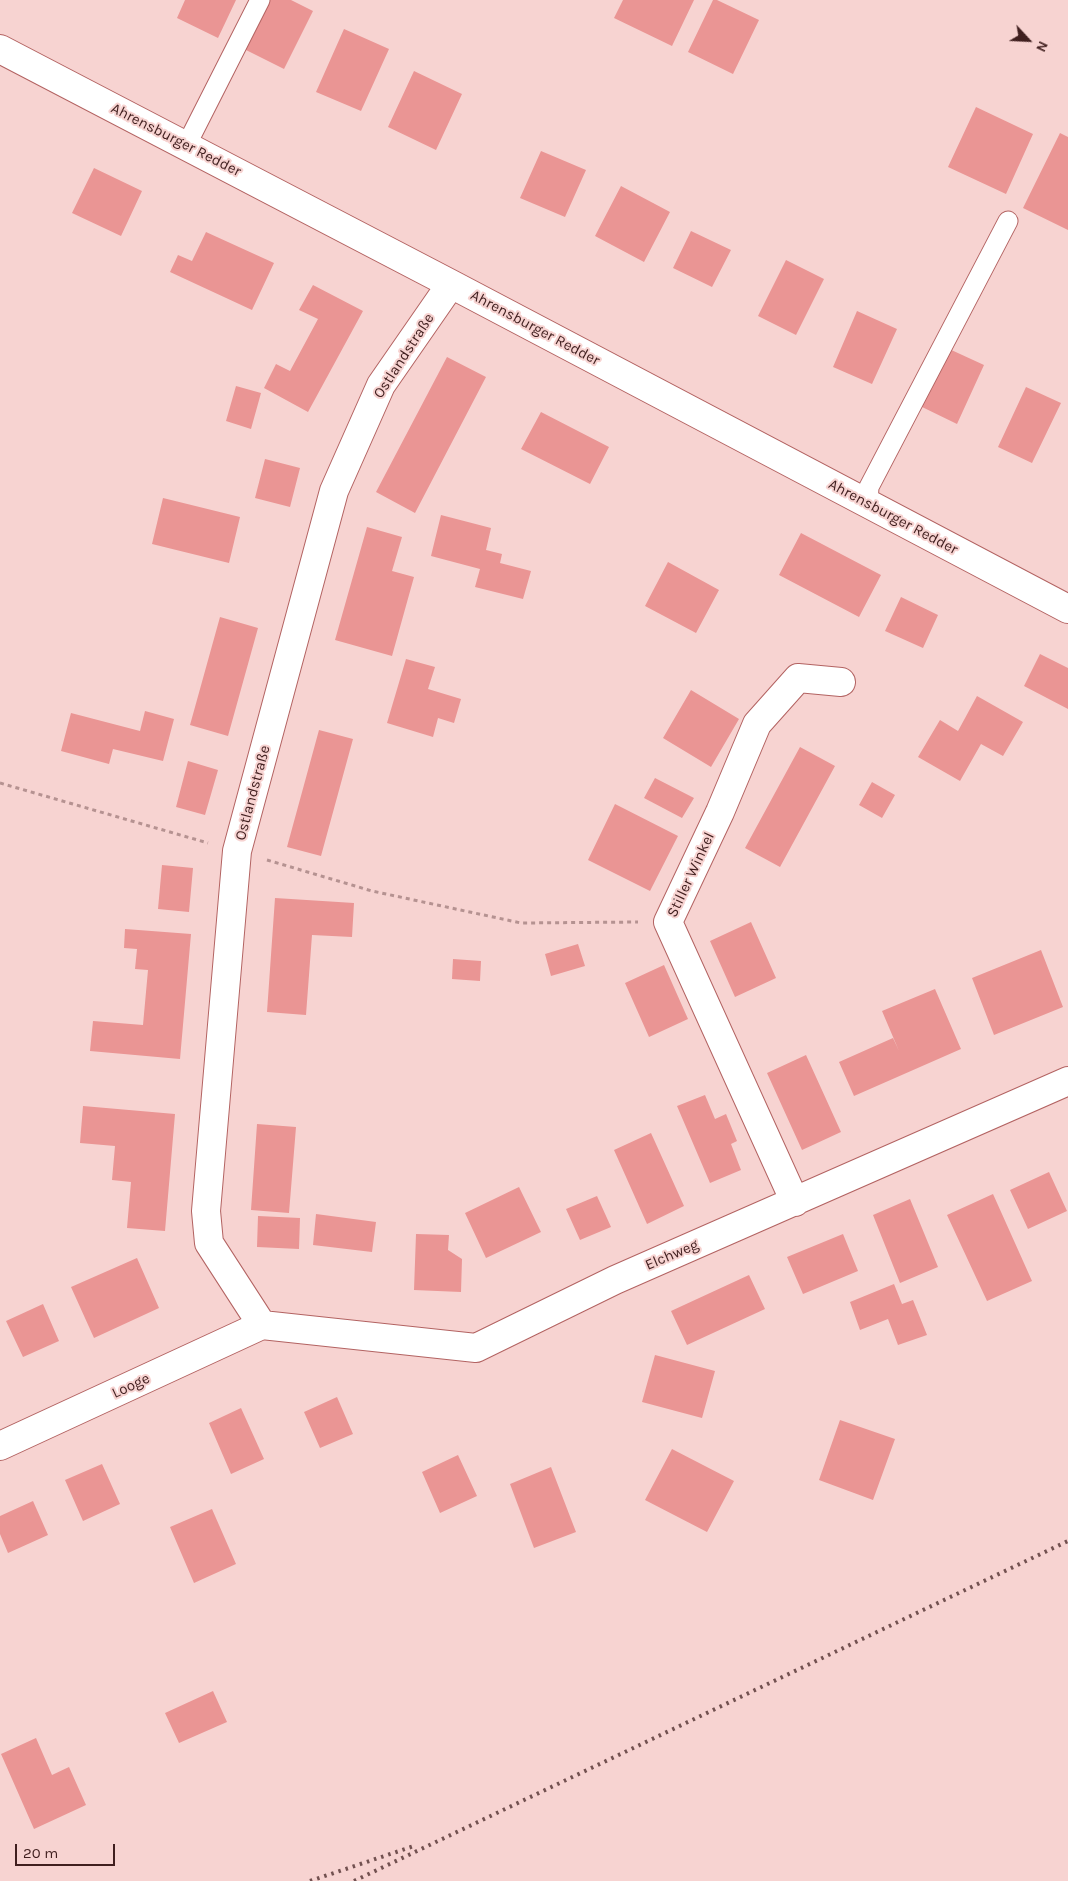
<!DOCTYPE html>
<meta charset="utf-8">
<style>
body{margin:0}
#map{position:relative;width:1068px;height:1881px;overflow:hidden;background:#f7d3d1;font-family:Karla,sans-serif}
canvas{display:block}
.north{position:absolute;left:1003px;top:15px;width:50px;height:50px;-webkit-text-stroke:4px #f7d3d1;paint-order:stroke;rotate:115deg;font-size:14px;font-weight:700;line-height:20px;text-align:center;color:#401f1f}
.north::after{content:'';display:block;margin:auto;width:18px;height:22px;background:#401f1f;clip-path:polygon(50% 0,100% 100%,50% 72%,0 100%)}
.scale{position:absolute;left:15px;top:1844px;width:100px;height:22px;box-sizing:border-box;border:2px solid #401f1f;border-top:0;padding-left:6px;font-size:15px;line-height:18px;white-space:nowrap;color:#401f1f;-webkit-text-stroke:4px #f7d3d1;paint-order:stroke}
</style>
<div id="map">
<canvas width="1068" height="1881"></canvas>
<div class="north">N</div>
<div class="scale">20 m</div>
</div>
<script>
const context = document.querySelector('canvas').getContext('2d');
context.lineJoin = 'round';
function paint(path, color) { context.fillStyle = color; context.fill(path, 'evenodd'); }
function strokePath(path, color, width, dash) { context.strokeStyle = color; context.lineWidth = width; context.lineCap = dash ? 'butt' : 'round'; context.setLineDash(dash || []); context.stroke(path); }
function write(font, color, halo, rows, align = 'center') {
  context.font = font + ' Karla,sans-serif'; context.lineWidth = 4; context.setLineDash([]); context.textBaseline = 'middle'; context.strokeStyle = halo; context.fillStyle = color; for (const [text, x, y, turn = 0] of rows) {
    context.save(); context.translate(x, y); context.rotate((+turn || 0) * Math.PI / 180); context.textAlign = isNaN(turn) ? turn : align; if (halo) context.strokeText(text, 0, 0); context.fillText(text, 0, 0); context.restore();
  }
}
paint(new Path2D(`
 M185 0H236L218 38 177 18Z
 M269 0H291L313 11 284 69 244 49Z
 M623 0H694L672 46 614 18Z
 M713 0H717L759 20 733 74 688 52Z
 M344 29 389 49 361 111 316 92Z
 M414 71 462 94 436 150 388 127Z
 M976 107 1033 134 1006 194 948 167Z
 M1060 133 1068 137V230L1023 208Z
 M541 151 586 170 565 217 520 198Z
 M94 168 142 191 121 236 72 213Z
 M621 186 670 212 644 262 595 236Z
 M691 231 731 250 712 287 673 268Z
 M206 232 274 263 252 310 170 272 178 255 192 261Z
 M786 260 824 279 796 335 758 316Z
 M313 285 363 311 308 412 264 388 276 364 290 371 318 319 299 310Z
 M857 311 897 329 872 384 833 367Z
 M947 348 984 365 957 424 920 406Z
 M447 357 486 377 415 513 376 492Z
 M236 386 261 393 251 429 226 421Z
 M1026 387 1061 403 1032 463 998 447Z
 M541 412 609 447 590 484 521 449Z
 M265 459 300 468 290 507 255 498Z
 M163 498 240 517 229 563 152 544Z
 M441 515 491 528 486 550 502 554 500 563 531 571 523 599 475 587 480 569 431 556Z
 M367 527 402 537 392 571 414 577 392 656 335 640Z
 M801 533 881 575 859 617 779 575Z
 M668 562 719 590 696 633 645 606Z
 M901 597 938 615 923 648 885 631Z
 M220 617 258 628 228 736 190 725Z
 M1040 654 1068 668V709L1024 686Z
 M406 659 435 667 428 689 461 699 454 723 438 718 433 737 387 723Z
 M691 690 739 719 711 767 663 738Z
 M977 696 1023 722 1003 756 981 744 960 781 918 757 940 720 958 731Z
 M145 711 174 719 163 761 113 749 109 764 61 751 71 713 140 731Z
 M319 730 353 739 321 856 287 847Z
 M800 747 835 766 780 867 745 848Z
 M188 761 218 770 205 815 176 807Z
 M655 778 694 798 682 818 644 798Z
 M872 782 895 795 882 818 859 805Z
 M615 804 678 836 650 891 588 860Z
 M162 865 193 868 189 912 158 909Z
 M275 898 354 903 352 937 312 935 306 1015 267 1012Z
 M751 922 776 978 735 997 710 941Z
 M125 929 191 934 180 1059 90 1051 93 1021 143 1025 148 970 135 969 137 949 124 948Z
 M578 944 585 966 551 976 545 954Z
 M1041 950 1063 1007 994 1035 972 978Z
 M453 959 481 961 480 981 452 979Z
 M664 965 688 1019 649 1037 625 983Z
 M935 989 961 1049 854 1096 839 1062 893 1038 899 1051 882 1011Z
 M806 1055 841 1132 802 1150 767 1073Z
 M705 1095 715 1119 726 1114 737 1141 731 1144 741 1170 710 1183 677 1106Z
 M83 1106 175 1114 165 1231 127 1228 131 1182 112 1180 115 1146 80 1143Z
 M257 1124 296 1127 289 1213 251 1210Z
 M651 1133 684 1206 647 1224 614 1150Z
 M1049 1172 1067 1211 1028 1229 1010 1190Z
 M519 1187 541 1232 486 1258 465 1213Z
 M993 1194 1032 1281 987 1301 947 1215Z
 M597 1196 611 1227 580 1240 566 1209Z
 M910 1199 938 1267 900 1283 873 1215Z
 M316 1214 376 1222 372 1252 313 1245Z
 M258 1216 300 1218 299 1249 257 1247Z
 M416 1234 449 1235 448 1250 462 1259 461 1292 414 1290Z
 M843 1234 858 1271 803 1294 787 1257Z
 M137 1258 159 1308 94 1338 71 1287Z
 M749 1275 765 1309 687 1345 671 1311Z
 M894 1284 902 1304 913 1300 927 1335 898 1345 888 1319 860 1330 850 1302Z
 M43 1304 59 1341 23 1357 6 1321Z
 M655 1355 715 1371 702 1418 642 1402Z
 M337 1397 353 1434 320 1448 304 1412Z
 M241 1408 264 1459 231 1474 209 1423Z
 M840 1420 895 1439 873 1500 819 1480Z
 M672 1449 734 1481 707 1532 645 1500Z
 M458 1455 477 1496 440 1513 422 1472Z
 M102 1464 120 1504 83 1521 65 1480Z
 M551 1467 576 1532 534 1548 510 1484Z
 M33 1501 48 1535 8 1553 0 1534V1516Z
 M212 1509 236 1564 194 1583 170 1527Z
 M213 1691 227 1722 179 1743 165 1713Z
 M36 1738 52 1775 69 1767 86 1805 34 1829 1 1754Z`), '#ea9594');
const service = new Path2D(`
 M186 146 260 0
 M868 504 869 487 1008 221`);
const minor = new Path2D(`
 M0 49 451 284 1068 609
 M795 1202 668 922 720 812 757 724 798 678 841 682
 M262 1325 209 1243 206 1211 237 851 334 491 381 385 451 284
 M262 1325 476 1348 615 1280 1068 1081
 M0 1446 262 1325`);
strokePath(service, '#b36362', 21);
strokePath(minor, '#b36362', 30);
strokePath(new Path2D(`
 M0 783 208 843
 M267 860 372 891 521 923 638 922`), '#b59291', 3, [4, 4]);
strokePath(service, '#fff', 19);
strokePath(minor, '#fff', 28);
strokePath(new Path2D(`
 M310 1881 414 1846
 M354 1881 1068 1541`), '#725150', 4, [2.5, 5]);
write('15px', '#401f1f', '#f7d3d1', [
 ["Ahrensburger Redder",176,140,27],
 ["Ahrensburger Redder",535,328,28],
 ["Ostlandstraße",404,356,-57],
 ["Ahrensburger Redder",893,517,28],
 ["Ostlandstraße",253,793,-75],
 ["Stiller Winkel",691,875,-65],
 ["Elchweg",672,1255,-23],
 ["Looge",131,1386,-25]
]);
</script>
